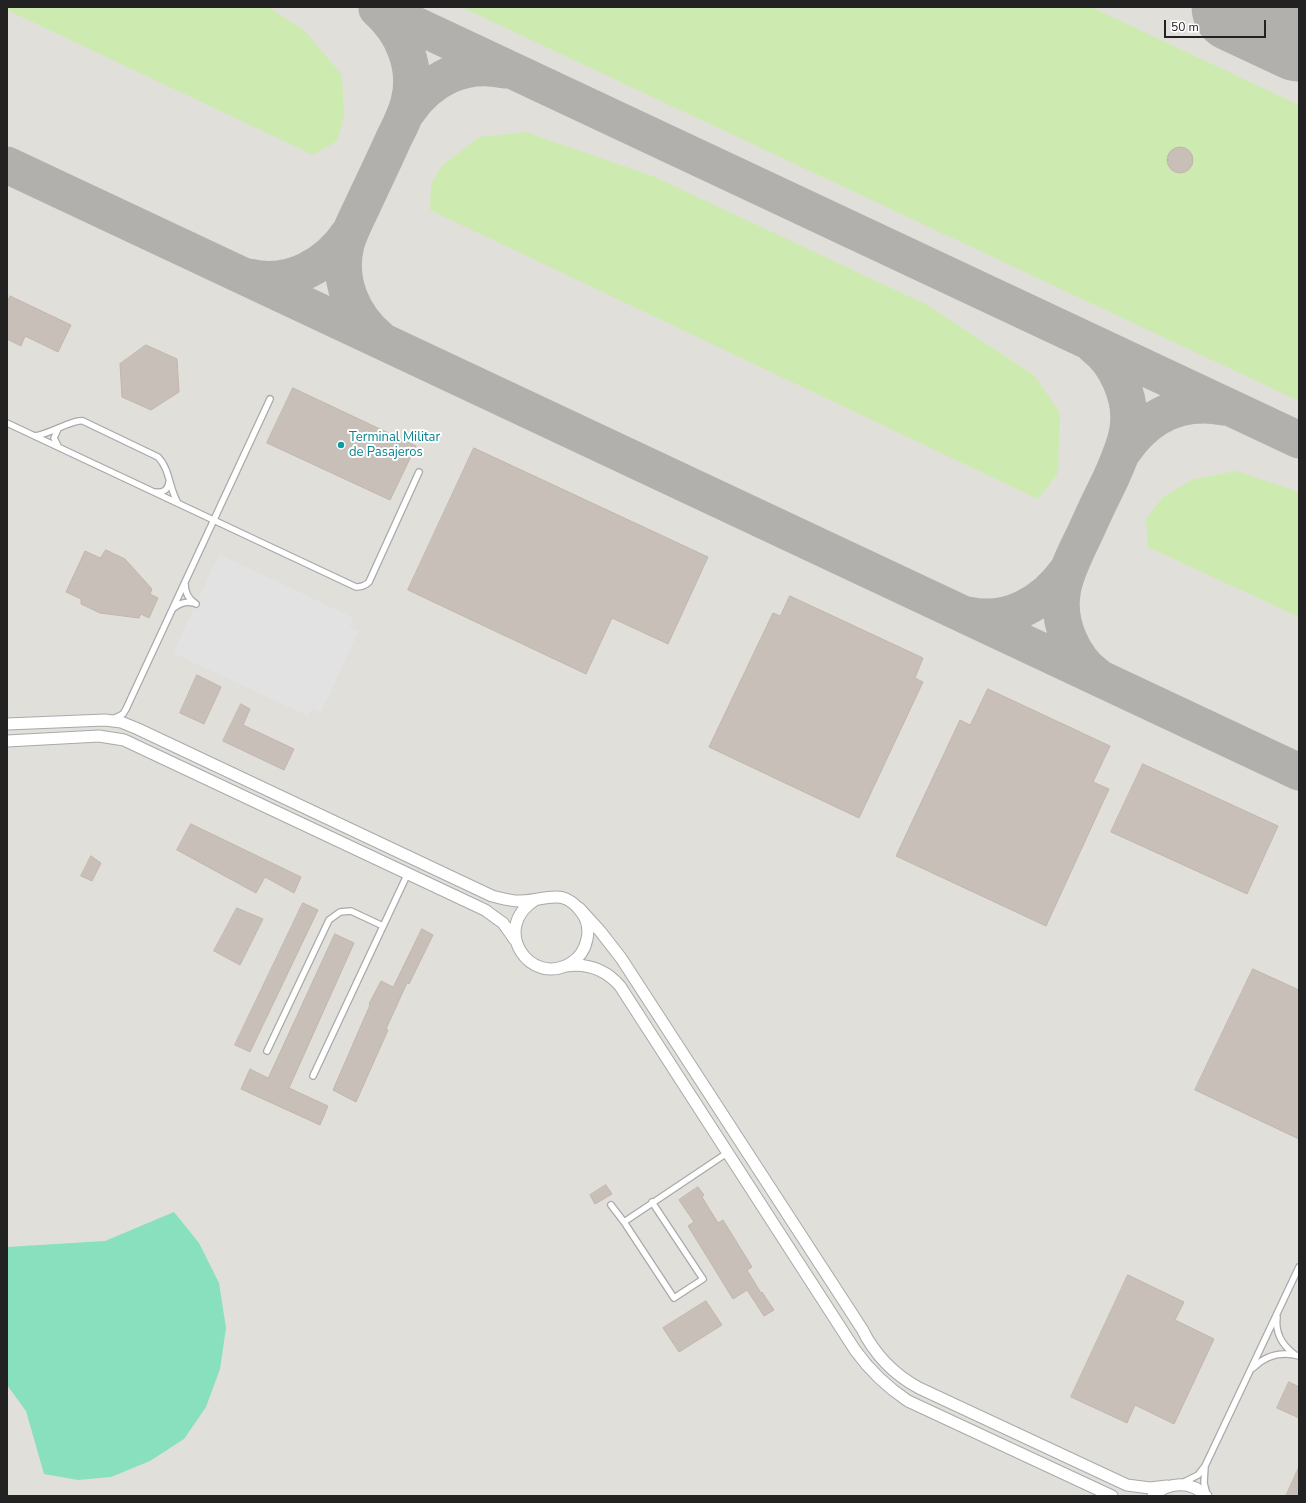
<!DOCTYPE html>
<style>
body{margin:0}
#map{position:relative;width:1306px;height:1503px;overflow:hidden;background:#f2efe9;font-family:"Nunito Sans",sans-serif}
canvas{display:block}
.frame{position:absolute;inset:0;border:8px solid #222;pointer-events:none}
.scale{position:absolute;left:1164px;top:20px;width:102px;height:18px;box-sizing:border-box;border:2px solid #222;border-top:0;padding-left:5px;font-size:12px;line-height:14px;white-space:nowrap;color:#222;-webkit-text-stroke:3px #fff;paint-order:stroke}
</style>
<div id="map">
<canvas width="1306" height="1503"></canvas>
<div class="frame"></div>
<div class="scale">50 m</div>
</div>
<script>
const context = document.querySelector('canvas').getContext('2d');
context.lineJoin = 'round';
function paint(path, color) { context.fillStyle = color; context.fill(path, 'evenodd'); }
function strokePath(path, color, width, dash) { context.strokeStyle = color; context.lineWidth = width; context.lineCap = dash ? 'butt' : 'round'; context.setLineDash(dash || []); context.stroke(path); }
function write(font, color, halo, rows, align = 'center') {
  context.font = font + ' "Nunito Sans",sans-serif'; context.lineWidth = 4; context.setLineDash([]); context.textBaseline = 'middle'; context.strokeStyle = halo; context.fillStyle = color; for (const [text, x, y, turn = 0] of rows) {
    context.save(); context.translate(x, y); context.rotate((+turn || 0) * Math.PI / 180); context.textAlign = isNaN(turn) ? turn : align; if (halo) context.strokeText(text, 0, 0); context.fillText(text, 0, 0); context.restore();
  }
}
paint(new Path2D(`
 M7 7H1299V1496H7Z`), '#e1dfda');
paint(new Path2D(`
 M7 7H268L305 31 342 75 344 116 337 141 313 155 7 10Z
 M461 7H1091L1299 105V401Z
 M526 132 655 177 927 305 1034 375 1060 413 1058 473 1038 499 430 210 431 184 442 166 479 137Z
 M1236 471 1299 492V617L1148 547 1146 519 1163 497 1194 479Z`), '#cdebb0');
paint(new Path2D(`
 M174 1212 199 1243 219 1283 226 1328 220 1369 206 1407 184 1439 150 1461 111 1477 78 1480 44 1474 26 1411 7 1385V1247L105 1241Z`), '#88e0be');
paint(new Path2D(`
 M219 554 354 618 349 627 359 631 321 712 312 708 308 716 173 653Z`), '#e2e2e2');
strokePath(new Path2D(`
 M377 7 1299 440
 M377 9C403 32 418 67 409 102 406 115 400 126 394 138 385 158 376 177 367 196 360 212 351 227 346 244 337 280 352 316 380 339
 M407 112C429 79 465 61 504 70
 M7 165 1299 772
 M249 277C290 287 328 265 350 232
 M1094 346C1106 355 1115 368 1121 382 1137 419 1126 444 1111 478 1102 496 1093 515 1085 533 1067 570 1051 599 1069 640 1075 654 1084 667 1097 676
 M1124 450C1148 415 1182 399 1224 407
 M968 615C1008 624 1044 603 1067 571`), '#b1b0ac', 37);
strokePath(new Path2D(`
 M1237 7 1299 36`), '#b1b0ac', 91);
const building = new Path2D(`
 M1167 160a13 13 0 1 1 26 0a13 13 0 1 1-26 0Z
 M10 296 71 325 58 352 25 336 21 346 7 339V298L9 299Z
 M146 345 177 359 179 392 151 410 122 397 120 364Z
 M293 388 416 446 390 500 267 443Z
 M474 448 708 557 668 644 612 618 586 674 408 590Z
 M106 550 125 559 152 589 150 594 158 598 149 618 141 614 139 618 100 613 81 604V599L66 592 85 551 100 558Z
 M790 596 923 658 915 678 923 682 859 818 709 747 773 613 780 616Z
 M197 675 221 687 204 724 180 713Z
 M988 689 1110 746 1093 782 1109 789 1046 926 896 856 960 720 970 725Z
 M241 704 250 709 243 725 294 749 284 770 223 741Z
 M1143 764 1278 826 1247 894 1111 832Z
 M191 824 301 877 294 893 265 877 256 893 177 850Z
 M91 856 101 863 92 881 81 876Z
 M303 903 318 910 250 1052 235 1045Z
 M237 908 263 919 240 965 214 951Z
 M422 929 433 935 409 984 407 983 386 1029 388 1030 356 1102 333 1090 370 1005 369 1004 381 981 393 987Z
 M335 934 354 943 289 1088 328 1106 320 1125 241 1089 250 1069 268 1078Z
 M1253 969 1299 990V1139L1195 1090Z
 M606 1185 612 1194 595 1204 590 1195Z
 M698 1187 704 1195 702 1197 718 1223 723 1220 752 1267 747 1270 761 1293 762 1292 774 1310 764 1316 747 1290 733 1299 688 1226 694 1222 679 1200Z
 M1128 1275 1184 1302 1175 1320 1214 1339 1174 1424 1135 1405 1127 1423 1071 1397Z
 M706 1301 722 1325 679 1352 663 1328Z
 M1289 1382 1299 1387V1418L1277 1408Z
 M1299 1467V1496H1286Z`);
paint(building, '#c7bfb8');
strokePath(building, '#c4b6ab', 1);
const service = new Path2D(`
 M7 423 356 587C362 587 365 586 369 582L419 472
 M35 436C50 434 73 419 83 421L158 457C170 469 169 489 178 503
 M58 446 54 438 58 429
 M156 492C163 493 168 490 169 482
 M185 584C185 593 188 599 196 604
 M174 608C180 603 186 601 194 603
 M113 719 123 714 126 709 270 399
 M267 1051 329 920 340 912 351 911 383 926
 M313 1076 408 873
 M652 1202 703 1279 674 1298 624 1222 727 1153
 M611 1205 624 1222
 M1277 1317C1275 1332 1282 1345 1294 1354
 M1253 1368C1266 1355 1281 1351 1299 1356
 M1205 1466 1204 1483 1207 1495
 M1184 1482 1198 1475 1205 1466 1299 1267`);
const minor = new Path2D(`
 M7 724 105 720 121 722 138 729 492 896C501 898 509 901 519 901 544 902 562 885 582 913 587 920 589 930 587 939 585 949 579 958 571 963 530 988 490 928 535 900
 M7 741 99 736 124 740 485 910 503 923 515 940
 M579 908 600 931 621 958 862 1329C875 1355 893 1374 919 1388L1127 1485 1150 1488 1167 1486
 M566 966C588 963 606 970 620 986L855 1350C870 1371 887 1387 908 1401L1112 1496
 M1153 1496C1168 1482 1191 1480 1206 1496`);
strokePath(service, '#a9a9a9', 8);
strokePath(minor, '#a9a9a9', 13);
strokePath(service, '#fff', 5.5);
strokePath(minor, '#fff', 11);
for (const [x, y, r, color] of [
 [341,445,4,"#0f9aa8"]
]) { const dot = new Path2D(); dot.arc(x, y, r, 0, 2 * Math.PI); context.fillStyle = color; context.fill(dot); strokePath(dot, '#fff', 1.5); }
write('13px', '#0d838f', '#fff', [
 ["Terminal Militar",349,438],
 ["de Pasajeros",349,453]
], 'left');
</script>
